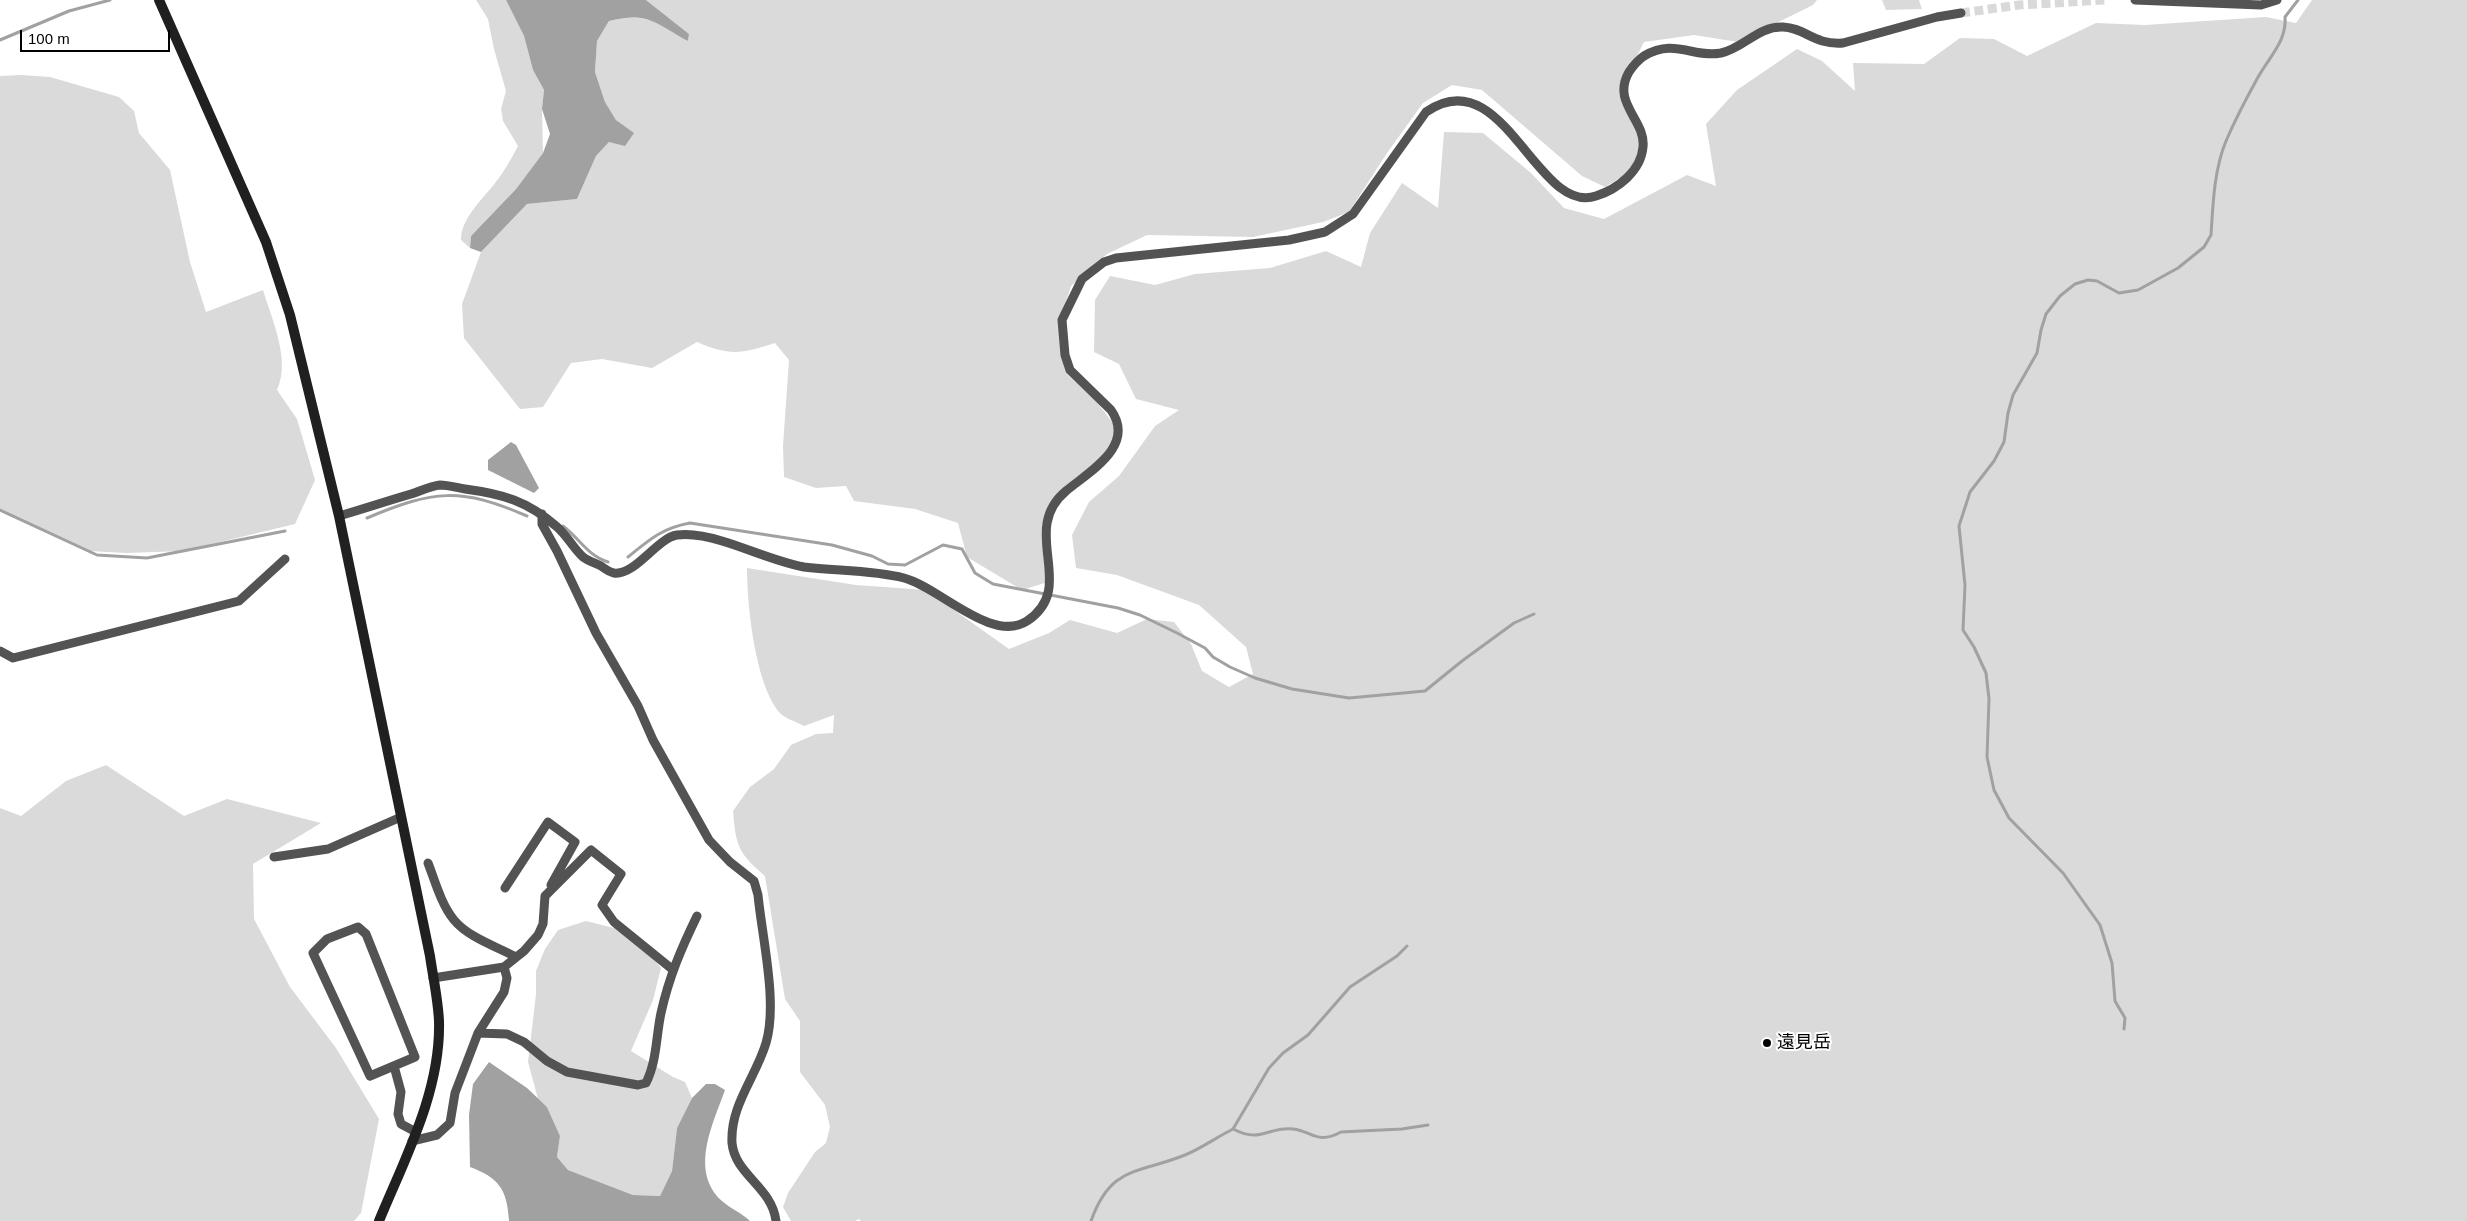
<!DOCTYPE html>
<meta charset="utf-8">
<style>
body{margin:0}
#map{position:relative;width:2467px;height:1221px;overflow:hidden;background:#fff;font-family:Arial,sans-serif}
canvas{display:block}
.scale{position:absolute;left:20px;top:30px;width:150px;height:22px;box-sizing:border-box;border:2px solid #000;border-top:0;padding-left:6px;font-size:15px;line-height:18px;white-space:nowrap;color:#000;-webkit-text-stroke:4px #fff;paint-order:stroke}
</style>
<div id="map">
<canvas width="2467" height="1221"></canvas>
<div class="scale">100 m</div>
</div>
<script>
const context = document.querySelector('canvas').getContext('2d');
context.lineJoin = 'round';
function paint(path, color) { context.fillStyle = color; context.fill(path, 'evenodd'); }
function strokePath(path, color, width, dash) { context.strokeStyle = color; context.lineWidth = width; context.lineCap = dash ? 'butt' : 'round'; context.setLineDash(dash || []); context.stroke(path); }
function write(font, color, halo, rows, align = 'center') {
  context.font = font + ' Arial,"Noto Sans JP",sans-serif'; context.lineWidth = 4; context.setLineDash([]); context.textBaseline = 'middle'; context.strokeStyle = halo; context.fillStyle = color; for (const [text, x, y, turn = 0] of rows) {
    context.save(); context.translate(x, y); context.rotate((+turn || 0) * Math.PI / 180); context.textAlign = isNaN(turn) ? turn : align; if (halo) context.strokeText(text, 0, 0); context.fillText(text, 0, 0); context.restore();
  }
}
paint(new Path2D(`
 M476 0H506L524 36 533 70 544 90 542 109 543 153 516 189 471 236 470 248 461 240C461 218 482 200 495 183 504 172 511 159 518 146L503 121 501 109 506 91 494 49 488 19Z
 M646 0H1817L1813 5 1738 42 1694 35 1644 42 1624 82 1643 146 1628 173 1605 187 1582 176 1482 90 1452 85 1423 103 1387 153 1349 212 1323 222 1253 237 1147 235 1107 254 1071 286 1060 321 1068 375 1096 401 1116 427 1117 448 1067 493 1048 520 1051 581 1022 590 967 557 958 523 915 509 854 501 846 486 816 488 784 477 783 446 789 360 775 343C741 354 730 356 697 342L652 368 602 359 571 363 543 407 520 409 464 338 462 304 481 252 527 204 577 199 596 156 609 142 633 133 616 120 605 102 595 72 597 41 609 21C649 12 654 22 688 41L689 34Z
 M1882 0H1919L1922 9 1886 10Z
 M2312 0H2467V1221H861L859 1219 855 1221H791L783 1207 788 1193 815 1152 826 1143 830 1127 825 1105 800 1072V1021L785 999 765 876C738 853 736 846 733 811L750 787 774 769 791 745 816 734 833 733 834 715 804 726C797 722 783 718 778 711 755 681 747 606 747 568L856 585 926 590 1009 649 1049 633 1070 620 1117 633 1147 619 1174 622 1191 644 1202 671 1229 687 1253 674 1246 647 1199 605 1117 575 1076 568 1072 535 1089 502 1119 476 1155 426 1179 410 1136 399 1119 364 1094 352 1095 300 1110 276 1155 285 1195 274 1270 268 1326 251 1361 267 1370 233 1402 183 1438 208 1444 132 1483 133 1531 173 1564 208 1604 219 1687 175 1716 186 1706 124 1737 90 1797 49 1822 61 1855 91 1853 63 1924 64 1960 38 1994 39 2027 56 2096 23 2145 25 2266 17 2296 23Z
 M21 75 50 77 119 97 134 111 139 133 170 170 190 262 206 312 263 290C272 320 291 360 277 390L297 419 315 480 295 524 183 551 126 553 89 551 0 511V76Z
 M106 765 184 816 227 799 321 823 253 864 254 919 290 987 336 1048 379 1119 361 1213 354 1221H0V808L21 816 66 781Z
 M586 921 614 928 640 941 661 968 653 1000 631 1051 673 1077 685 1082 692 1098 677 1128 672 1171 660 1196 633 1195 568 1170 557 1157 560 1136 547 1107 538 1099 528 1062 536 994V971L545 949 558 930Z`), '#dadada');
paint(new Path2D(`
 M506 0H646L689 34 688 41C655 23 648 11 609 21L597 41 595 72 605 102 616 120 634 133 625 146 609 142 596 156 577 199 527 204 481 252 470 248 471 236 516 189 543 153 550 134 542 109 544 90 533 70 524 36Z
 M511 442 516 445 539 488 534 493 488 470V460Z
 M489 1062 527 1088 547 1107 560 1136 557 1157 568 1170 633 1195 660 1196 672 1171 677 1128 692 1098 706 1084H715L725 1090C713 1124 689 1171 722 1201 731 1209 742 1213 750 1221H509C507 1189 499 1178 470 1167L469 1115 473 1084Z`), '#a1a1a1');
strokePath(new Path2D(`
 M0 40 69 11 110 0
 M0 510 97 555 147 558 285 531
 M367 518C434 490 460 487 527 516
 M563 526C579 538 588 556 608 562
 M628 557C649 540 662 528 690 523L832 545 872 556 888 564 905 565 943 545 962 549 975 573 993 584 1118 608 1140 615 1177 633 1205 648 1213 657 1230 667 1255 678 1292 689 1349 698 1425 691 1462 661 1514 623 1534 614
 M2124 1029 2125 1018 2115 1001 2112 963 2100 925 2063 873 2009 818 1994 790 1987 757 1989 699 1986 673 1974 647 1963 630 1965 585 1959 526 1970 492 1994 461 2004 442 2008 413 2013 395 2037 353 2041 330 2046 314 2060 296 2075 284 2088 280 2097 281 2119 293 2138 290 2178 268 2204 247 2211 235C2213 204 2214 170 2226 141 2235 120 2246 99 2257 79 2268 58 2287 42 2285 17L2298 0
 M1233 1129 1269 1068 1283 1053 1308 1035 1350 987 1397 956 1407 946
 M1091 1221C1111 1165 1138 1174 1185 1155 1202 1148 1217 1137 1233 1129 1262 1144 1268 1126 1293 1129 1312 1131 1317 1145 1341 1132L1402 1129 1428 1125`), '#a1a1a1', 3);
strokePath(new Path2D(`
 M1961 13 2019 5 2105 0`), '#d9d9d9', 9, [9, 4.5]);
strokePath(new Path2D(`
 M2135 0 2261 5 2277 0
 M542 514V524L557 551 596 633 638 706 653 740 709 840 730 862 754 881 758 895C762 937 778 1003 766 1043 756 1077 730 1105 732 1143 735 1175 772 1187 776 1221
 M339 516C363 509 387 501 411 494 420 491 431 486 440 485 448 485 458 488 465 489 503 494 527 501 556 526 567 535 573 548 583 557 588 561 595 563 601 566 605 569 609 572 614 573 635 576 657 538 677 535 692 533 709 537 722 541 749 549 777 562 804 567 836 571 873 570 904 578 939 587 992 644 1027 621 1079 587 1018 531 1066 491 1090 471 1136 446 1111 410L1070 370 1065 355 1062 320 1082 279 1104 262 1116 258 1289 240 1325 232 1353 214 1426 112C1503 58 1537 216 1596 196 1618 189 1641 171 1643 147 1646 120 1611 103 1629 72 1633 66 1638 60 1644 56 1675 38 1692 58 1721 53 1744 48 1758 26 1783 27 1806 28 1813 45 1843 43L1937 17 1961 13
 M0 651 13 658 239 601 285 559
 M274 857 328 849 401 817
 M428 863C435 881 441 904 454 920 468 937 495 946 514 956
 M505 888 548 822 575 842 551 885
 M358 927 366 934 415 1057 370 1076 313 953 327 939Z
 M433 978 504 967 524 951 538 935 543 924 545 896 591 850 621 874 602 905 614 922 672 969
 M478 1033 507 1034 524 1042 547 1061 567 1072 638 1085 646 1083C657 1061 656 1036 661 1013 669 977 681 949 697 916
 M394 1066 401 1092 398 1114 401 1124 416 1132
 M412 1141 437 1135 450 1123 455 1093 478 1033 504 992 507 978 504 967`), '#535353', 9);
strokePath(new Path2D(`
 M159 0 266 242 290 315 339 516 430 956C433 977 438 999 439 1021 441 1091 405 1158 379 1221`), '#202020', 10);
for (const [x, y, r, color] of [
 [1767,1043,5,"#000"]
]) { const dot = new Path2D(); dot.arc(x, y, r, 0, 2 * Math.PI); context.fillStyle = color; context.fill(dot); strokePath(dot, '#fff', 2); }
write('18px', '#000', '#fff', [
 ["遠見岳",1777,1043]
], 'left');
</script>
